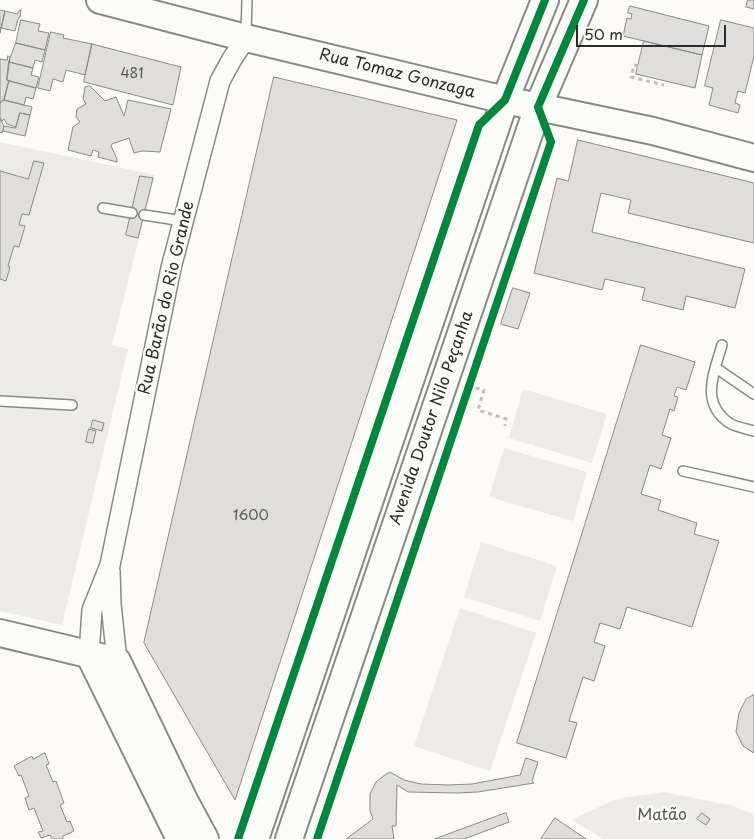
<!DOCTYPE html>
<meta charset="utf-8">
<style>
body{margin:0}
#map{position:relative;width:754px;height:839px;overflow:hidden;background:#fcfbf8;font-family:"Playpen Sans",sans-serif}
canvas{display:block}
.scale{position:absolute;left:576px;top:25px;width:150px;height:22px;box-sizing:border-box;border:2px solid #2b2b2b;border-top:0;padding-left:6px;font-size:15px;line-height:18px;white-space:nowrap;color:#2b2b2b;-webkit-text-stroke:4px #fdfcf7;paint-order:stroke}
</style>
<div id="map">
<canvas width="754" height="839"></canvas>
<div class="scale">50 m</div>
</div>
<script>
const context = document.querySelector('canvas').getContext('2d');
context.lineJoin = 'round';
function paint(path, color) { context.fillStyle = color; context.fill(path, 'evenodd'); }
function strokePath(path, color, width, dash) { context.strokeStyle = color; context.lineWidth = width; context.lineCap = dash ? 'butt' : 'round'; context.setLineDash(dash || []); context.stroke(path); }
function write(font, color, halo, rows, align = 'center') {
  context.font = font + ' "Playpen Sans",sans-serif'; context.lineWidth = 5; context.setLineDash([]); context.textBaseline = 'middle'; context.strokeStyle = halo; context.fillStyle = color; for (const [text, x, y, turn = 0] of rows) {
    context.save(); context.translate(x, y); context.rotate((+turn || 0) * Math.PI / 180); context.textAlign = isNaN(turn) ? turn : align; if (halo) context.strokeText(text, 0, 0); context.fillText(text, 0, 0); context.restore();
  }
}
paint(new Path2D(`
 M0 142 155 175 112 345 128 349 62 625 0 611Z
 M523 389 607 414 592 463 509 438Z
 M504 448 587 472 573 521 489 497Z
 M481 542 557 566 540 621 464 597Z
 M460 608 536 633 490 771 414 746Z
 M664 792 734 806 754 815V839H604L571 820 616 799Z`), '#ecebe8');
const building = new Path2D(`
 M748 0H754V9L746 7Z
 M630 6 709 26 702 55 623 36 627 18 631 19 632 14 628 13Z
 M0 10 5 11 0 33Z
 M20 10H21L20 17 18 19 15 31 1 28 5 11 17 14Z
 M21 20 40 24 38 31 49 33 45 50 16 43Z
 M721 20 754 28V56L745 93 738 91 735 103 740 105 738 113 709 105 713 88 705 86Z
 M51 32 64 35 63 38 92 44 85 75 66 70 63 82 53 79 50 91 38 88Z
 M644 41 702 55 695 88 636 74Z
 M16 43 45 50 42 62 35 60 33 68 9 62Z
 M92 44 181 67 173 105 84 82Z
 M8 56 10 57 7 80 9 81 4 100 0 103V59L7 60Z
 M9 62 33 68 31 75 39 77 36 88 7 80Z
 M274 77 457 120 235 800 144 643Z
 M9 81 36 88 33 99 26 97 24 105 4 100Z
 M90 86 105 101 116 97 124 116 128 100 171 109 160 152 142 151 134 153 129 138 112 144 111 146 117 159V162L98 157 99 152 93 150 91 156 68 150 73 127 80 122 76 117 77 109 86 104 83 99 85 87Z
 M4 100 32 107 30 115 20 113 16 127 7 124 4 119 2 121 0 117V103Z
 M20 113 30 115 25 136 3 131 4 126 15 128Z
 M0 119 4 126 2 133 0 132Z
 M578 140 754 183V243L628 213 631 200 601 193 592 232 745 269 735 308 686 296 683 310 642 300 645 288 605 279 602 290 534 273 557 178 568 181Z
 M34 161 44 163 29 215 22 214 19 225 25 226 19 247 14 246 8 266 10 267 6 281 0 279V171L28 179Z
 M140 176 153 178 138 238 126 235Z
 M513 288 530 293 518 329 501 324Z
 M641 345 695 362 686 390 677 387 674 396 678 397 674 411 670 409 662 435 671 438 661 469 650 465 641 494 661 500 658 510 697 523 694 534 719 541 692 627 627 607 620 629 600 623 594 642 605 646 594 681 583 677 569 721 577 723 566 758 517 743Z
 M93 420 104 423 102 431 91 428Z
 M89 429 96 431 93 443 86 442Z
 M754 695V753L743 746 736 732 739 713 746 699Z
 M45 753 49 764 46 765 53 782 56 781 64 803 60 805 67 822 70 821 74 831 63 836V838L61 839H52L50 835 41 838 38 832 43 831 34 808 29 810 25 798 29 796 21 775 19 776 14 766 32 756 33 759Z
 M526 758 538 762 532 781 534 783 478 792 457 793 408 792 397 785 396 826H392L394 839H346L373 819 370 811V794L376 782 386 774 390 772 404 780 421 784 449 785 472 784 520 775Z
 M506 813 509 822 464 839H435Z
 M702 813 710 819 706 825 697 819Z
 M555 818 586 839H541Z`);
paint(building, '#dfdedc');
strokePath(building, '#898987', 1);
const lane = new Path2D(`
 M246 35 247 0
 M103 208 132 213
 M144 215 183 221
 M722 345C714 373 699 404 731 424 737 427 747 429 754 431
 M716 368 754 394
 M0 401 72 405
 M683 471 754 487`);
const street = new Path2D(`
 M110 571 111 604 117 661
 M89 654 92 610 110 565 171 268 220 81 232 59 246 38`);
const secondary = new Path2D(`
 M100 0 246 38 505 100 653 131 754 158
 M0 633 117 661 184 800 205 839
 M89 654 180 839
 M255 839 505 100 545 0
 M289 839 538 107 584 0`);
strokePath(lane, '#898987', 12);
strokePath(street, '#898987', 22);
strokePath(secondary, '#898987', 30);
strokePath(new Path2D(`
 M638 66 634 65 631 77 664 85
 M468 386 484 390 478 410 506 419 505 426`), '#c0bfbc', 3, [4, 4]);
strokePath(lane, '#fbfbf9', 9);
strokePath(street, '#fbfbf9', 19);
strokePath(secondary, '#fbfbf9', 26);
strokePath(new Path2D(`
 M538 107 584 0
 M238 839 479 125 505 100 545 0
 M317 839 551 142 538 107`), '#00873e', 8);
write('14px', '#585857', null, [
 ["481",132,74],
 ["1600",251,516]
]);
write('16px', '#2b2b2b', '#fdfcf7', [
 ["Rua Tomaz Gonzaga",397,74,14],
 ["Rua Barão do Rio Grande",167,298,-77],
 ["Avenida Doutor Nilo Peçanha",432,418,-71]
]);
write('16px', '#585857', '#fdfcf7', [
 ["Matão",662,816]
]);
</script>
